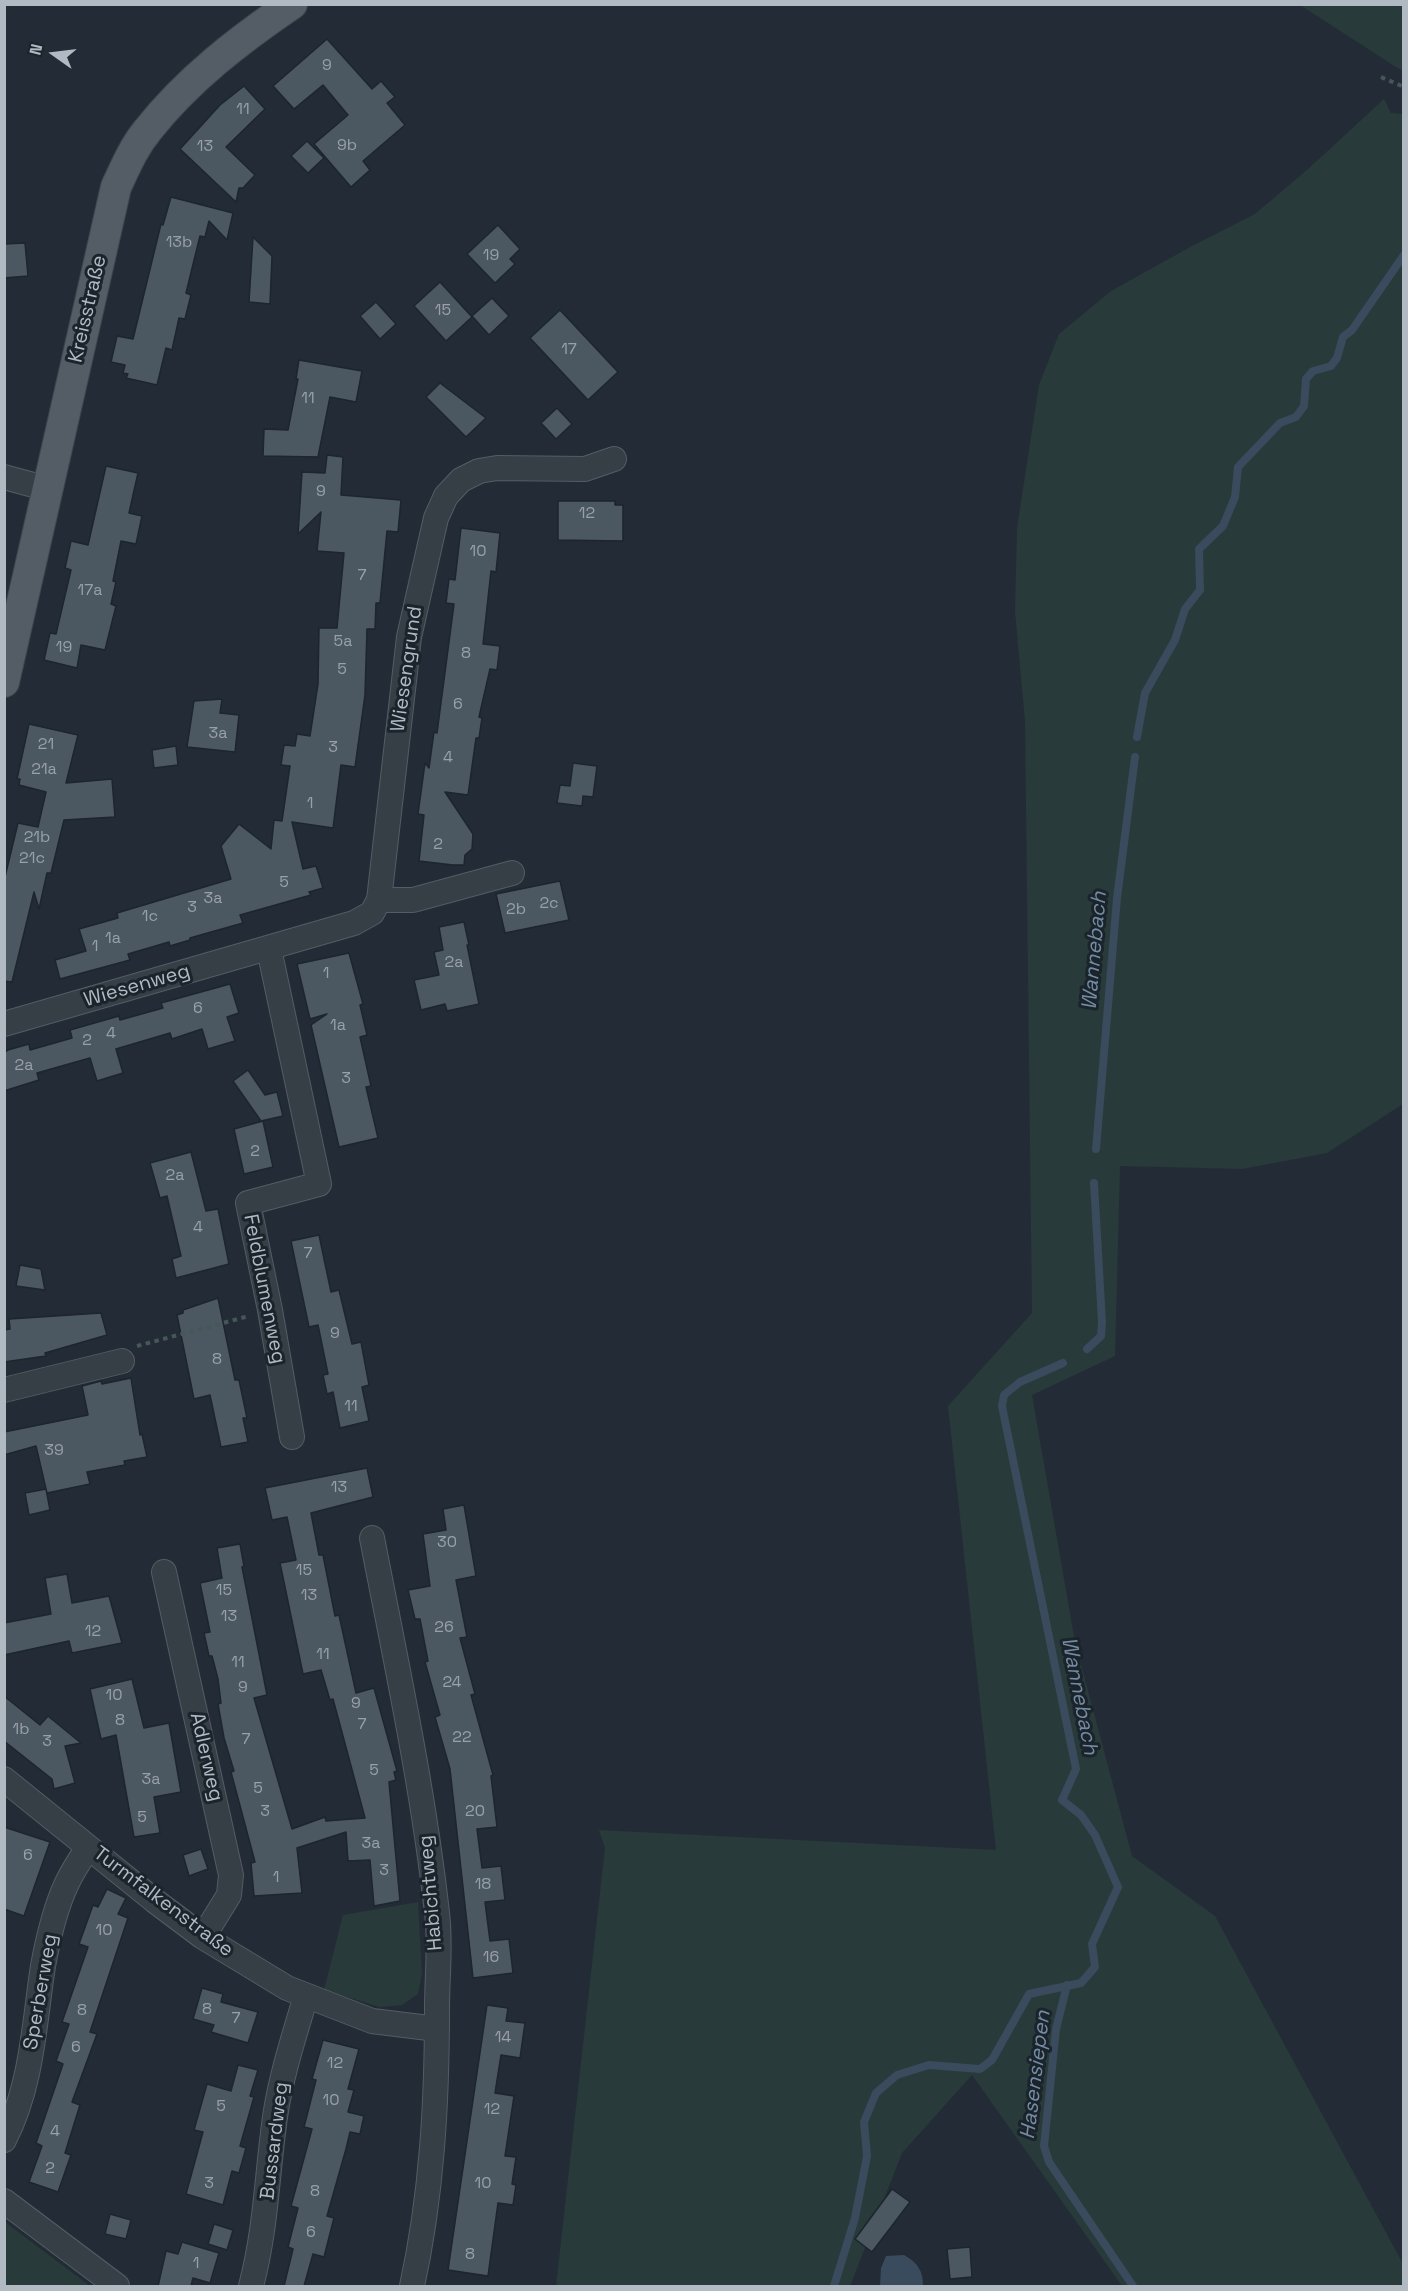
<!DOCTYPE html>
<meta charset="utf-8">
<style>
body{margin:0}
#map{position:relative;width:1408px;height:2291px;overflow:hidden;background:#232c36;font-family:"Space Grotesk",sans-serif}
canvas{display:block}
.frame{position:absolute;inset:0;border:6px solid #b1b9c3;pointer-events:none}
.north{position:absolute;left:24px;top:24px;width:60px;height:60px;-webkit-text-stroke:4px #1b232b;paint-order:stroke;rotate:284deg;font-size:16px;font-weight:700;line-height:24px;text-align:center;color:#b1b9c3}
.north::after{content:'';display:block;margin:auto;width:21px;height:27px;background:#b1b9c3;clip-path:polygon(50% 0,100% 100%,50% 72%,0 100%)}
</style>
<div id="map">
<canvas width="1408" height="2291"></canvas>
<div class="frame"></div>
<div class="north">N</div>
</div>
<script>
const context = document.querySelector('canvas').getContext('2d');
context.lineJoin = 'round';
function paint(path, color) { context.fillStyle = color; context.fill(path, 'evenodd'); }
function strokePath(path, color, width, dash) { context.strokeStyle = color; context.lineWidth = width; context.lineCap = dash ? 'butt' : 'round'; context.setLineDash(dash || []); context.stroke(path); }
function write(font, color, halo, rows, align = 'center') {
  context.font = font + ' "Space Grotesk",sans-serif'; context.lineWidth = 6; context.setLineDash([]); context.textBaseline = 'middle'; context.strokeStyle = halo; context.fillStyle = color; for (const [text, x, y, turn = 0] of rows) {
    context.save(); context.translate(x, y); context.rotate((+turn || 0) * Math.PI / 180); context.textAlign = isNaN(turn) ? turn : align; if (halo) context.strokeText(text, 0, 0); context.fillText(text, 0, 0); context.restore();
  }
}
paint(new Path2D(`
 M1300 5H1403V71L1396 67Z
 M1384 99 1391 113 1404 114 1403 1104 1327 1153 1242 1169 1120 1166 1115 1356 1032 1395 1075 1642 1132 1856 1215 1916 1403 2264V2286H1122L972 2075 902 2153 850 2286H556L605 1848 599 1830 996 1850 948 1406 1032 1313 1025 721 1015 611 1017 528 1039 385 1059 334 1111 291 1192 246 1255 214 1308 169Z
 M418 1902 422 1973 418 1994 402 2005 380 2007 324 1990 343 1915Z
 M4 2222H5L90 2286H5Z`), '#283a39');
paint(new Path2D(`
 M904 2255C918 2263 923 2271 923 2286H880L881 2268 886 2256Z`), '#394b5d');
strokePath(new Path2D(`
 M1137 737 1145 693 1175 640 1185 609 1200 590 1199 549 1223 526 1235 497 1238 467 1280 423 1296 417 1304 406 1306 379 1313 371 1331 366 1337 358 1343 337 1352 330 1404 255
 M1096 1149 1117 898 1135 757
 M1087 1349 1101 1336 1102 1322 1094 1183
 M1067 1985 1056 2029 1044 2146 1049 2162 1133 2286
 M834 2286 855 2218 867 2156 864 2122 876 2093 897 2075 929 2065 980 2069 992 2060 1029 1994 1081 1983 1095 1967 1092 1944 1118 1887 1095 1835 1081 1815 1062 1800 1076 1769 1002 1406 1004 1395 1020 1382 1063 1363`), '#394b5d', 8);
const building = new Path2D(`
 M327 39 372 89 381 81 395 97 387 103 405 125 363 161 370 170 351 187 314 144 348 115 323 85 294 109 273 86Z
 M244 86 265 109 226 147 255 175 243 188H239L236 202 180 149 220 105Z
 M307 141 324 158 308 173 291 156Z
 M171 197 233 213 227 240 209 221 205 237 200 236 186 293 191 295 185 319 179 318 172 350 166 348 157 385 126 378 128 374 123 373 125 365 111 362 117 336 133 339 161 224 163 225Z
 M498 225 520 249 510 259 515 264 495 283 467 254Z
 M253 237 272 256 270 304 249 302Z
 M25 243 28 276 4 278V244Z
 M440 282 472 317 446 341 414 306Z
 M492 298 509 316 489 335 472 316Z
 M376 302 396 324 380 339 360 316Z
 M560 310 618 372 588 400 530 338Z
 M299 360 362 371 356 402 330 397 318 457 263 456 264 429 288 430 298 379H296Z
 M440 383 486 418 466 437 426 397Z
 M557 408 572 424 556 439 541 423Z
 M327 455 343 457 341 495 401 500 398 532 387 531 380 603H376L375 629H367L365 695 355 767 341 765 333 828 292 822 303 869 316 866 323 888 309 892 311 895 240 915 243 923 190 938V940L170 946 169 942 128 954 130 960 60 979 55 960 86 951 79 929 118 918 117 913 231 879 221 846 239 824 271 849 274 820 282 821 290 766 281 765 284 745 295 746 297 734 310 736 318 684 319 628H337L344 553 317 551 321 512 298 534 302 472 325 473Z
 M106 466 138 473 129 513 142 516 136 544 121 541 113 581 116 582 111 604 116 606 105 650 81 645 77 668 44 660 50 633 56 634 71 570 65 568 71 541 88 545Z
 M558 501H615V505H623V541L558 540Z
 M461 528 500 533 496 572 491 571 483 644 500 646 497 670 490 669 479 717 482 718 479 738H476L468 795 445 792 473 834 472 849 465 855 464 865H453L419 861 424 815 418 814 425 763 429 768 434 732 437 733 454 604 446 603 449 579 455 580Z
 M222 699 220 713 239 715 235 752 187 747 194 701Z
 M29 724 78 735 66 783 112 779 115 817 64 820 51 873H47L39 909 34 892 12 982 4 981V881L18 823 38 827 46 792 19 785 20 779H17Z
 M176 746 178 765 154 768 152 750Z
 M573 763 597 766 593 797 583 796 582 806 557 803 560 785 570 786Z
 M560 881 569 920 505 933 496 894Z
 M464 922 469 945H467L479 1004 447 1011 445 1004 421 1010 414 980 439 975 434 952 443 950 439 927Z
 M349 953 363 1004 360 1005 367 1035 360 1037 371 1086 366 1087 378 1138 339 1147 311 1025 327 1014 310 1019 297 964Z
 M230 984 239 1013 227 1017 235 1041 208 1049 202 1029 172 1039 170 1033 116 1049 123 1073 97 1081 90 1058 37 1073 39 1080 4 1091V1053L8 1050 29 1044 30 1050 72 1038 70 1030 119 1016 120 1020 163 1008 161 1003Z
 M248 1070 265 1095 277 1092 283 1116 261 1121 233 1081Z
 M263 1121 273 1167 244 1174 234 1129Z
 M191 1152 206 1211 218 1209 229 1264 176 1278 172 1259 181 1256 167 1196 160 1198 150 1163Z
 M319 1235 331 1292 339 1290 352 1344 361 1342 369 1385 362 1387 369 1421 340 1428 333 1392 327 1394 323 1375 328 1374 318 1325 309 1327 291 1241Z
 M20 1265 41 1269 45 1290 16 1286Z
 M218 1298 235 1380H239L247 1418H243L248 1442 221 1447 210 1395 194 1399 177 1315 183 1313V1310Z
 M101 1313 107 1335 45 1353 46 1356 4 1362V1330L10 1329 9 1319Z
 M131 1378 140 1435 142 1434 147 1457 124 1461 125 1465 87 1472 90 1484 47 1493 46 1489 50 1510 29 1515 25 1493 46 1489 36 1446 4 1455V1432L88 1415 82 1386 101 1381 102 1384Z
 M367 1468 373 1497 311 1513 319 1555H323L335 1616 339 1615 356 1693 374 1688 397 1771 394 1772 396 1780 389 1782 400 1901 374 1906 370 1860 348 1861 346 1832 297 1848 302 1893 254 1896 251 1863 255 1862 231 1772 234 1771 224 1738 218 1704 221 1703 218 1679 212 1656H209L204 1633 210 1632 200 1583 222 1578 217 1548 240 1544 244 1566 242 1567 267 1695 254 1698 292 1829 325 1817 326 1821 365 1818 333 1699 330 1700 321 1670 303 1674 280 1563 296 1560 287 1517 272 1520 265 1488Z
 M464 1505 476 1576 456 1580 467 1637 460 1638 475 1694 471 1695 493 1775 491 1776 497 1827 477 1829 482 1868 501 1866 505 1900 485 1902 490 1941 509 1939 513 1973 473 1978 450 1769 435 1717 440 1715 425 1662 428 1661 420 1619H415L408 1590 430 1586 423 1534 446 1530 443 1509Z
 M67 1574 72 1603 109 1596 122 1643 72 1653 69 1641 4 1655V1623L51 1614 45 1578Z
 M132 1679 144 1728 169 1723 181 1792 154 1797 160 1833 134 1837 116 1735 101 1739 90 1689Z
 M4 1696 40 1725 48 1716 81 1743 65 1746 75 1783 54 1789 52 1779 4 1741Z
 M4 1827 50 1842 24 1916 4 1909Z
 M201 1849 208 1869 189 1876 183 1855Z
 M107 1889 126 1898 118 1914 128 1918 90 2032 97 2034 72 2102 80 2105 65 2153 71 2155 58 2192 29 2182 42 2146 36 2143 63 2064 56 2061 69 2024 62 2022 88 1947 79 1944 93 1905 98 1907Z
 M202 1988 223 1994 221 2002 258 2012 248 2043 211 2032 214 2025 193 2019Z
 M487 2005 508 2008 506 2021 525 2023 520 2058 501 2055 495 2093 514 2096 505 2156 516 2157 512 2184 516 2185 513 2205 498 2203 488 2276 448 2270Z
 M323 2040 359 2049 348 2089 354 2090 348 2112 364 2116 360 2134 350 2132 346 2149 327 2216 334 2218 324 2257 313 2254 304 2286H284L293 2249 288 2247 298 2208 291 2206 312 2129 304 2127 316 2080 312 2079Z
 M238 2065 258 2070 250 2096 254 2097 240 2146 246 2148 239 2173 232 2171 223 2205 186 2194 203 2132 194 2130 207 2084 231 2091Z
 M892 2189 910 2202 872 2252 855 2239Z
 M110 2214 131 2220 126 2239 105 2234Z
 M214 2224 233 2230 227 2250 208 2244Z
 M182 2242 219 2253 210 2283 193 2278 191 2286H158L166 2251 178 2254Z
 M970 2247 972 2277 950 2279 947 2249Z`);
paint(building, '#4b5761');
strokePath(building, '#1d252d', 1.5);
const minor = new Path2D(`
 M4 477 48 489
 M379 900H413L512 873
 M269 949 319 1184 248 1203 270 1310 292 1437
 M4 1024 354 923 372 913 379 900 409 637 436 518 446 496 461 480 479 471 497 468 585 469 614 459
 M4 1390 122 1361
 M372 1538C396 1662 423 1787 437 1913 441 1943 437 1977 437 2008 437 2101 432 2195 412 2286
 M164 1572 231 1875 229 1895 203 1937
 M4 1779 155 1901 203 1937 287 1988 372 2021 437 2029
 M4 2140C32 2086 34 2025 43 1966 48 1939 55 1908 67 1883 73 1870 81 1859 88 1847
 M4 2201 117 2286
 M251 2286C266 2230 267 2174 275 2117 281 2076 294 2036 306 1996`);
const major = new Path2D(`
 M4 682 116 187C125 168 133 148 147 131 187 80 239 40 292 4`);
strokePath(minor, '#545c64', 26);
strokePath(major, '#3f4750', 32);
strokePath(new Path2D(`
 M1381 77 1404 87
 M137 1346 249 1316`), '#465758', 4, [4.5, 4.5]);
strokePath(minor, '#363e46', 24);
strokePath(major, '#545d66', 30);
write('16px', '#98a0aa', null, [
 ["9",327,66],
 ["11",243,110],
 ["9b",347,146],
 ["13",205,147],
 ["13b",179,243],
 ["19",491,256],
 ["15",443,311],
 ["17",569,350],
 ["11",308,399],
 ["9",321,492],
 ["12",587,514],
 ["10",478,552],
 ["7",362,576],
 ["17a",90,591],
 ["5a",343,642],
 ["19",64,648],
 ["8",466,654],
 ["5",342,670],
 ["6",458,705],
 ["3a",218,734],
 ["21",46,745],
 ["3",333,748],
 ["4",448,758],
 ["21a",44,770],
 ["1",310,804],
 ["21b",37,838],
 ["2",438,845],
 ["21c",32,859],
 ["5",284,883],
 ["3a",213,899],
 ["2c",549,904],
 ["3",192,908],
 ["2b",516,910],
 ["1c",150,917],
 ["1a",113,939],
 ["1",95,947],
 ["2a",454,963],
 ["1",326,974],
 ["6",198,1009],
 ["1a",338,1026],
 ["4",111,1034],
 ["2",87,1041],
 ["2a",24,1066],
 ["3",346,1079],
 ["2",255,1152],
 ["2a",175,1176],
 ["4",198,1228],
 ["7",308,1254],
 ["9",335,1334],
 ["8",217,1360],
 ["11",351,1407],
 ["39",54,1451],
 ["13",339,1488],
 ["30",447,1543],
 ["15",304,1571],
 ["15",224,1591],
 ["13",309,1596],
 ["13",229,1617],
 ["26",444,1628],
 ["12",93,1632],
 ["11",323,1655],
 ["11",238,1663],
 ["24",452,1683],
 ["9",243,1688],
 ["10",114,1696],
 ["9",356,1704],
 ["8",120,1721],
 ["7",362,1725],
 ["1b",21,1730],
 ["22",462,1738],
 ["7",246,1740],
 ["3",47,1742],
 ["5",374,1771],
 ["3a",151,1780],
 ["5",258,1789],
 ["3",265,1812],
 ["20",475,1812],
 ["5",142,1818],
 ["3a",371,1844],
 ["6",28,1856],
 ["3",384,1871],
 ["1",276,1878],
 ["18",483,1885],
 ["10",104,1931],
 ["16",491,1958],
 ["8",207,2010],
 ["8",82,2011],
 ["7",236,2019],
 ["14",503,2038],
 ["6",76,2048],
 ["12",335,2064],
 ["10",331,2101],
 ["5",221,2107],
 ["12",492,2110],
 ["4",55,2132],
 ["2",50,2169],
 ["3",209,2184],
 ["10",483,2184],
 ["8",315,2192],
 ["6",311,2233],
 ["8",470,2255],
 ["1",196,2264]
]);
write('20px', '#b1b9c3', '#1b232b', [
 ["Kreisstraße",88,309,-77],
 ["Wiesengrund",407,669,-82],
 ["Wiesenweg",137,986,-16],
 ["Feldblumenweg",264,1289,79],
 ["Adlerweg",206,1757,77],
 ["Habichtweg",431,1893,-95],
 ["Turmfalkenstraße",163,1902,37],
 ["Sperberweg",41,1992,-80],
 ["Bussardweg",275,2141,-83]
]);
write('italic 21px', '#748ca3', '#1b232b', [
 ["Wannebach",1095,951,-85],
 ["Wannebach",1079,1696,79],
 ["Hasensiepen",1036,2075,-83]
]);
</script>
